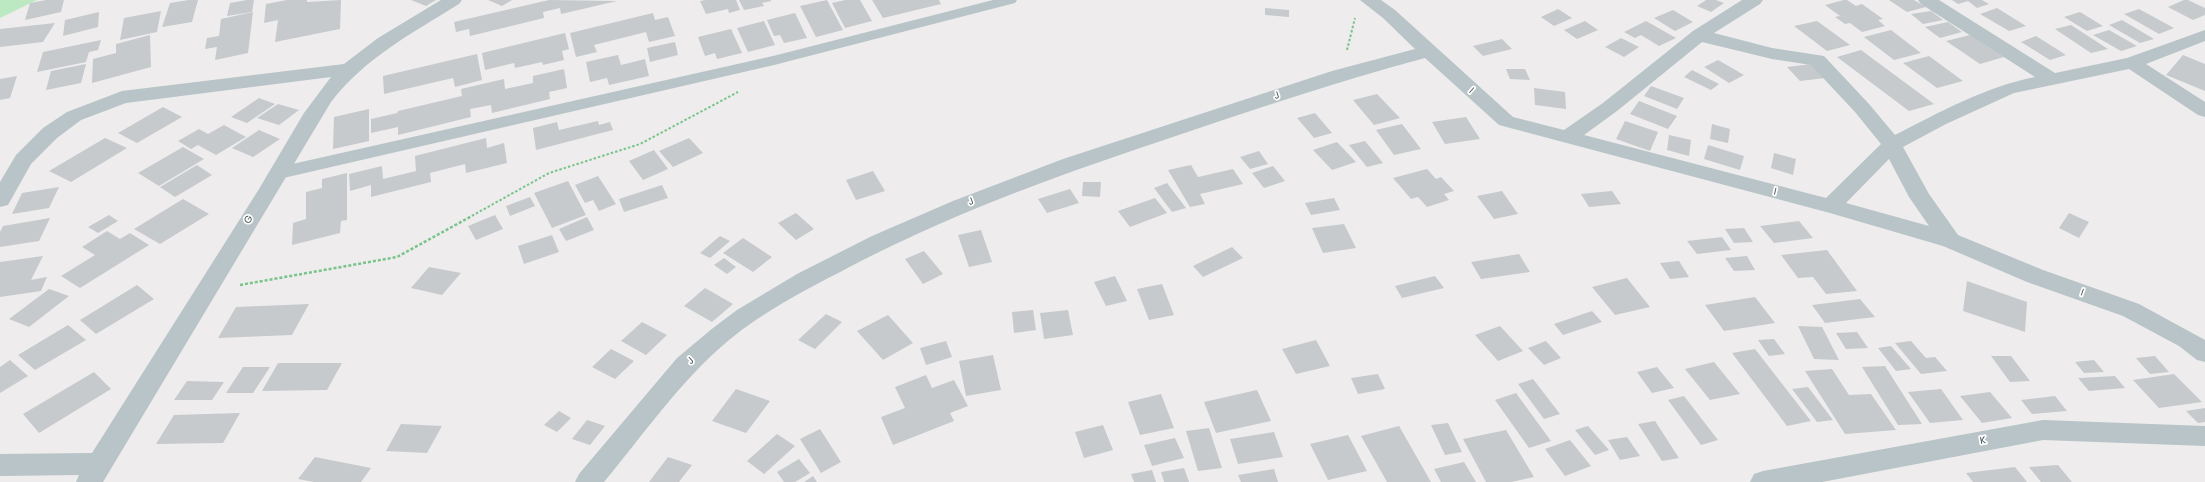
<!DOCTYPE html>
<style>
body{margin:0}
canvas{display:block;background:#eeecec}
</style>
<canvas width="2205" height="482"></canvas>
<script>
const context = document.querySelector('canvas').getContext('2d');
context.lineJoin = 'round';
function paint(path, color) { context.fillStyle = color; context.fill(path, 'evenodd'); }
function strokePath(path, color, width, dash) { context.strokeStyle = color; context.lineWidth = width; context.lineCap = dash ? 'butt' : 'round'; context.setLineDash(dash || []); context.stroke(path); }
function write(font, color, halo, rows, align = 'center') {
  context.font = font + ' Poppins,sans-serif'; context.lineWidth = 3.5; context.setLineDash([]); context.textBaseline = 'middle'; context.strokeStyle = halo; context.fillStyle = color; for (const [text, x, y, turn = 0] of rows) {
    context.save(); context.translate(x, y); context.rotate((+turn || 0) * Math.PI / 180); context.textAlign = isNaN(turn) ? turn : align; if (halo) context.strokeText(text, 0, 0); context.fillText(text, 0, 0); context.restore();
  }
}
paint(new Path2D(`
 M0 0H37L0 18Z`), '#bce9c2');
paint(new Path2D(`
 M46 0H64L61 12 25 20 30 3Z
 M189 0H198L192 22 162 27 170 3Z
 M247 0H254L252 12 227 16 230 3Z
 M287 0H307V2L341 0 340 29 275 42 278 20 264 23 266 4Z
 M411 0H436L426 6Z
 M488 0H512L502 6Z
 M549 0 617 1 561 14 560 8 543 12 544 18 470 36 469 29 456 32 454 22Z
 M706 0H736L740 10 729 13 728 9 706 14 700 1Z
 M739 0H771V1L762 3 764 6 744 10Z
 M827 0 843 30 816 37 800 6Z
 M845 0H860L872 21 845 28 832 3Z
 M872 0H939L941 4 883 18Z
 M1706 0H1716L1724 3 1711 12 1697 6Z
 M1844 0H1847L1856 6 1862 4 1883 19 1878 20 1885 26 1862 32 1850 23 1845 24 1835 17 1840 16 1825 5Z
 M1889 0H1914L1926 7 1907 12Z
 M1952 0H1982L1989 4 1977 8 1968 1 1958 4Z
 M2184 0H2188L2205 8V15L2193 20 2168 7Z
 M1265 8 1289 10V17L1265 15Z
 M1997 8 2026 26 2009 31 1980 14Z
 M1558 9 1572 18 1554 26 1541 17Z
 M2139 9 2174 28 2159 34 2124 14Z
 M1673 10 1693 22 1675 31 1654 18Z
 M161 11 157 32 120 40 124 18Z
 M1931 11 1943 20 1923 24 1911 14Z
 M99 12 98 27 63 36 65 20Z
 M253 12 248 53 215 60 217 47 205 49 207 38 219 36 221 19Z
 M2080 12 2103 26 2087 31 2064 17Z
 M653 13 655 20 668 17 675 36 649 42 646 32 594 45 597 52 576 57 570 33Z
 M795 13 807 38 784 43 780 35 774 36 767 20Z
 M2122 20 2154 39 2140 43 2109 25Z
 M764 21 775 45 748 52 737 28Z
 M1585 21 1598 30 1577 39 1564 30Z
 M1646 21 1676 38 1659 46 1641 35 1635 38 1624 32Z
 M1817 21 1850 45 1827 51 1794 26Z
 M1948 22 1962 32 1940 38 1925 27Z
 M55 23 43 42 0 47V29Z
 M2071 25 2108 49 2091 53 2055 29Z
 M731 29 742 53 717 59 715 53 705 56 698 37Z
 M1891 30 1921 53 1894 60 1864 37Z
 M2109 30 2137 46 2121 51 2093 35Z
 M565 33 569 49 562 51 564 60 543 65 542 62 515 68 514 63 485 70 482 53Z
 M150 35 151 67 92 83 93 59 116 53V44Z
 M1970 35 2004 57 1980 64 1946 41Z
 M2036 36 2066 55 2050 60 2021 42Z
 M1621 38 1639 47 1624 57 1605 47Z
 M1502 39 1512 49 1483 56 1473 46Z
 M101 40 98 50 89 52 86 62 37 72 43 52Z
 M675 42 678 55 650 62 647 48Z
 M1861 50 1934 104 1909 111 1837 57Z
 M477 54 482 80 455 87 453 78 384 94 383 76Z
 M618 55 621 65 645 59 649 76 609 85 607 78 590 82 586 62Z
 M2183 55 2205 64V91L2166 75Z
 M1929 56 1963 81 1937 88 1903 63Z
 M1718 60 1744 75 1729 83 1704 67Z
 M86 64 81 83 46 90 51 71Z
 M1812 64 1826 78 1800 81 1787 67Z
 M564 69 567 88 549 92 550 99 492 113 491 105 470 109 471 117 398 135V127L371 133V119L397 113 398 111 462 96 461 89 504 79 505 89 533 83V76Z
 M1506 69H1525L1530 80 1510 79Z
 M1692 70 1719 84 1711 90 1684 77Z
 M17 76 10 98 0 100V79Z
 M1651 86 1684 98 1677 109 1644 96Z
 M1534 88 1565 92 1566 109 1535 105Z
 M1377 94 1400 118 1374 125 1353 100Z
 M259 98 275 104 247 123 231 117Z
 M1639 101 1677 116 1668 129 1630 114Z
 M278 104 299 110 279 125 257 118Z
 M163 107 182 117 137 143 118 133Z
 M369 109V141L333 149 334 117Z
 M1315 113 1332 133 1314 138 1297 118Z
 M1466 117 1480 139 1445 144 1432 122Z
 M598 121 599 125 610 122 613 130 536 150 533 128 557 122 559 130Z
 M1625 121 1658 132 1650 151 1616 139Z
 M1402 124 1421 149 1394 155 1376 130Z
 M1712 124 1730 129 1728 143 1710 139Z
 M224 125 246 137 216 155 198 145 191 149 178 141 199 129 208 134Z
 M259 130 280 139 253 157 232 148Z
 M1669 135 1691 140 1689 156 1667 150Z
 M105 138 127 148 71 182 49 171Z
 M486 138 487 148 504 143 507 163 466 173 465 164 430 173 431 182 371 197V185L350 191 349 174 382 166 383 179 416 171 415 156Z
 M689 138 703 153 673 167 659 151Z
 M1365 141 1383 163 1367 167 1349 145Z
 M1337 142 1356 162 1332 170 1313 150Z
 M1708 145 1744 156 1740 170 1704 159Z
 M183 147 204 159 159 186 138 173Z
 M654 150 668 169 643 180 629 161Z
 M1259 151 1268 164 1250 169 1240 157Z
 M1774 153 1796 159 1793 175 1771 168Z
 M197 165 212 175 175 197 160 187Z
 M1191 165 1198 177 1233 169 1243 184 1200 194 1205 204 1190 207 1168 170Z
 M1273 166 1285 181 1264 188 1252 173Z
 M1427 169 1436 179 1441 177 1454 191 1444 194 1449 200 1427 207 1418 197 1411 199 1393 178Z
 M873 171 885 191 856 200 846 180Z
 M347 173V220L341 221 340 233 292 245 293 223 306 219V192L322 188V179Z
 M598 176 616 204 599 211 593 200 585 203 575 185Z
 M568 181 586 215 552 228 534 193Z
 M1083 182H1101L1100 197 1082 196Z
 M1167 183 1186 208 1172 212 1154 188Z
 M662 185 668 198 624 212 619 199Z
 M59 187 49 208 12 214 22 193Z
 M1070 189 1079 203 1047 213 1038 199Z
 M1502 191 1518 214 1494 219 1477 196Z
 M1612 191 1621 204 1589 207 1581 194Z
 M530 197 535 206 510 216 506 206Z
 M1155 198 1167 213 1130 227 1118 211Z
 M1334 198 1340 210 1311 215 1305 203Z
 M183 199 209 214 160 244 134 229Z
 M796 213 814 229 796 240 778 223Z
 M2069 213 2089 222 2079 238 2059 228Z
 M109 215 118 221 98 233 88 227Z
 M495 215 503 229 476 240 468 226Z
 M587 217 594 230 566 241 559 229Z
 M50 218 39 241 0 247V232L3 226Z
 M1799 221 1813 238 1774 243 1760 226Z
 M1344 224 1356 248 1323 253 1312 228Z
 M1744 228 1753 242 1734 243 1725 229Z
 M981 230 992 262 969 267 958 235Z
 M107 231 120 239 130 233 149 245 80 288 61 276 95 255 82 247Z
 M552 235 559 252 524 264 518 246Z
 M720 236 730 241 710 258 700 253Z
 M1722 237 1731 250 1697 254 1687 241Z
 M743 238 772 257 753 272 723 253Z
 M1232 247 1243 258 1203 277 1193 266Z
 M1827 250 1857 291 1826 294 1813 277 1798 278 1781 255Z
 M924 251 943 274 923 284 905 259Z
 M1519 254 1530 272 1481 279 1471 262Z
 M43 256 31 280 47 277 41 291 0 297V262Z
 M1747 256 1755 270 1734 271 1725 258Z
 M724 258 736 267 727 274 714 265Z
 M1679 261 1689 277 1670 279 1660 263Z
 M429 267 461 273 442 295 411 288Z
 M1115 276 1127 301 1106 306 1094 282Z
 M1435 276 1444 288 1402 298 1395 286Z
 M1627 278 1650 307 1615 315 1592 287Z
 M1967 281 2027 302 2025 332 1963 311Z
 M1162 284 1174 315 1149 320 1137 289Z
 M137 285 154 299 96 334 80 320Z
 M705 288 733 304 712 322 684 306Z
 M49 289 69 296 29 327 9 319Z
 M1755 297 1775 323 1724 331 1705 305Z
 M1860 299 1875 317 1825 323 1812 305Z
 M309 304 292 335 218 338 236 307Z
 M1033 310 1036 330 1014 333 1012 312Z
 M1068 310 1073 335 1044 339 1040 313Z
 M1592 311 1602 322 1563 335 1554 324Z
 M826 314 842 322 815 349 798 340Z
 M888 315 913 343 883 360 857 331Z
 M642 322 667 335 646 355 621 341Z
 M68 325 86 340 35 370 18 355Z
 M1500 326 1523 351 1498 361 1475 335Z
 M1798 326 1822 327 1839 360 1814 359Z
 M1857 332 1868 348 1846 349 1836 333Z
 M1774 339 1785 354 1769 356 1758 340Z
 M1316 340 1330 366 1296 374 1282 349Z
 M946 341 952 357 926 365 920 348Z
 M1546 341 1561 358 1544 365 1528 348Z
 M1911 341 1926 358 1935 357 1947 371 1921 374 1895 343Z
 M1891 346 1911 369 1896 371 1878 348Z
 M611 349 634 361 615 379 592 367Z
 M1755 349 1811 421 1787 426 1732 353Z
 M993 355 1001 390 966 396 959 361Z
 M1991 356H2011L2030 381 2010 382Z
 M2155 356 2169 372 2150 374 2136 358Z
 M10 360 28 376 0 393V367Z
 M2094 360 2104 372 2084 373 2075 362Z
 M1714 362 1740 394 1710 400 1685 369Z
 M278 363H342L327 390 262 391Z
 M1885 366 1922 424 1898 425 1862 367Z
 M243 367H270L253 393H226Z
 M1657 367 1674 388 1652 393 1637 372Z
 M1832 369 1849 395 1871 394 1896 430 1845 434 1805 371Z
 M94 372 111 389 39 433 23 414Z
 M1378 374 1385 389 1358 394 1351 378Z
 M2174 374 2202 402 2159 408 2133 380Z
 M926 375 932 388 954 380 968 406 950 413 954 421 893 445 881 417 905 408 895 387Z
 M2115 376 2125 388 2089 391 2078 378Z
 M1533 379 1560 414 1544 419 1518 384Z
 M187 381 224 382 212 400H174Z
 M1808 387 1833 420 1817 422 1792 389Z
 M736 389 770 401 746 433 712 421Z
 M1941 389 1963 420 1930 423 1908 392Z
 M1257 390 1271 421 1216 433 1204 402Z
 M1990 392 2012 418 1982 423 1960 396Z
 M1516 393 1551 441 1529 448 1495 400Z
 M1161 394 1174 428 1140 435 1128 402Z
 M1684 396 1718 440 1701 445 1668 400Z
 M2055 396 2067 411 2032 414 2021 400Z
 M2205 408V422L2198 423 2186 411Z
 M559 411 571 418 557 432 544 425Z
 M240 413 223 443 156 444 174 415Z
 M587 420 605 426 590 445 572 439Z
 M1655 421 1679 458 1662 461 1638 424Z
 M1448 423 1462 452 1445 455 1431 425Z
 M401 424 442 426 427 453 386 451Z
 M1103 425 1113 450 1084 458 1075 432Z
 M1399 426 1431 482H1387L1361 436Z
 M1588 426 1609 450 1595 455 1575 430Z
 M1209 428 1222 468 1198 471 1186 431Z
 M820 429 841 462 821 473 800 439Z
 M1506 430 1534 477 1511 482H1486L1463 439Z
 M1274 432 1283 457 1238 464 1230 439Z
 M777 434 795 446 764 474 747 461Z
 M1348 435 1367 471 1328 480 1310 444Z
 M1627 437 1640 456 1620 460 1608 440Z
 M1175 438 1184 458 1152 466 1144 445Z
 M1570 440 1591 466 1565 476 1545 449Z
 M315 457 371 468 361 482H314L298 479Z
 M668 457 692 465 679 482H649Z
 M799 459 810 473 795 482H784L777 472Z
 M1464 462 1476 482H1441L1434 469Z
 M2058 465 2072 482H2041L2029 467Z
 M2015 467 2027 482H1973L1966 473Z
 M1184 468 1189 482H1164L1161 472Z
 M1274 469 1278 482H1241L1238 475Z
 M1152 470 1156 482H1134L1131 474Z
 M813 476 817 482H804Z`), '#c6cacd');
strokePath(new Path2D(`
 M1347 50 1355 18
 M468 218 549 173 640 144 738 92`), '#78c48b', 2, [2.5, 2]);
strokePath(new Path2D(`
 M240 285 397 257 470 217`), '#78c48b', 2.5, [3, 2]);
paint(new Path2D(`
 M993 0H1017L1015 3 774 65 279 179 273 177 270 173 273 169 279 167 773 56Z`), '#b8c4c7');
paint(new Path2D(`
 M441 0H462L459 4C411 34 366 57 331 102L103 482H76L79 475 0 476V454L92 453 259 189 304 113 331 77 126 103 81 120 57 138 31 164 8 205 0 207V182L16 155 43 128 67 112 122 91 344 64 378 38Z
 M1360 0H1381L1395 10 1513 117 1564 130 1603 103 1693 31 1742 0H1763L1760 4 1714 33 1772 48 1824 56 1869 104 1895 135C1940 112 1985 87 2035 77L1921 4 1918 0H1939L2055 73 2127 58 2205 30V41L2146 64 2205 102V117L2198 115 2129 69 2014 93 1946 124 1903 147 1929 194 1958 235 2043 270 2139 304 2205 340V362L2197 360 2179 346 2123 316 2027 282 1943 246 1830 213 1499 125 1425 58C1335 82 1247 112 1158 142 1050 178 943 217 842 271 803 291 763 312 729 340 681 380 644 434 604 482H575L579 474 677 358 713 328 737 310 797 274 872 236 953 201 1063 159 1332 71 1415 49 1383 18ZM1702 42 1772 59 1811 65 1855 112 1881 144 1826 198 1584 135 1617 111ZM1889 159 1909 197 1929 226 1846 203Z
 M2043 420 2205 426V446L2043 440 1822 482H1750L1754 474 1763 471Z`), '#b8c4c7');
write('10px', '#465357', '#fff', [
 ["I",1471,91,41],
 ["J",1277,96,-19],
 ["I",1775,192,13],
 ["J",971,202,-21],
 ["G",249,220,-58],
 ["I",2082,293,20],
 ["J",691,361,-43],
 ["K",1983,441,-10]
]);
</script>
